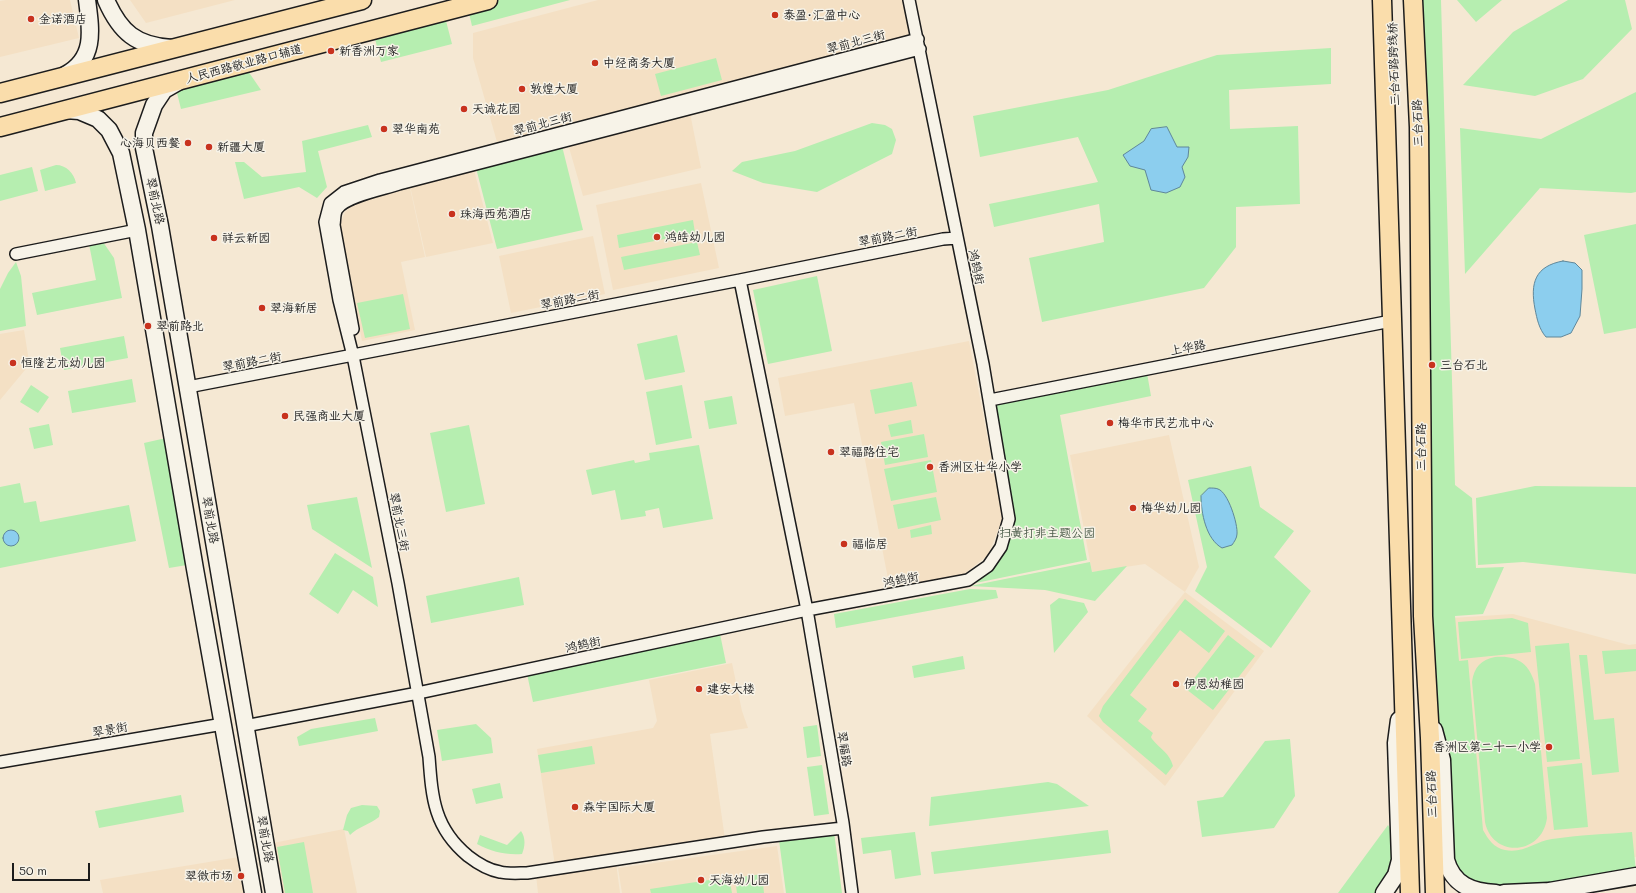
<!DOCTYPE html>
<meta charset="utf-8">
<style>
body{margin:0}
#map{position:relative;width:1636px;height:893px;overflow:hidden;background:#f5e8d3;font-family:Mali,sans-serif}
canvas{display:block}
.scale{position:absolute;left:12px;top:863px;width:78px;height:18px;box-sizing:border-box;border:2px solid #1c1c1c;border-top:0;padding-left:5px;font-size:12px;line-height:14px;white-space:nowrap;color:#1c1c1c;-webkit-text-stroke:3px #f7f3e8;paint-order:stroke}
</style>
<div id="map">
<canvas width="1636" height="893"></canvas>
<div class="scale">50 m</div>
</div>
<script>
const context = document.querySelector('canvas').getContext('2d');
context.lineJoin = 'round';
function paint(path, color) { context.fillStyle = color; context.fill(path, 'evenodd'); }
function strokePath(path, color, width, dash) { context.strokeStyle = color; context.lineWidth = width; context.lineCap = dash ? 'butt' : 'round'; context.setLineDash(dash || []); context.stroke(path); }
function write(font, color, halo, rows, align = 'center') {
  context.font = font + ' Mali,"LXGW WenKai TC",sans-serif'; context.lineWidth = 3; context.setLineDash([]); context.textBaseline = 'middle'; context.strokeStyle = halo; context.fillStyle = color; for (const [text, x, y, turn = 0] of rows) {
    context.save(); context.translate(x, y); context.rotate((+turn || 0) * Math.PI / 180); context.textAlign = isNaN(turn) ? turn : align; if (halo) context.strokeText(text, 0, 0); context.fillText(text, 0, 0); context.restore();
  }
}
paint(new Path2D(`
 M6 0H70L79 38 0 57V1Z
 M130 0H235L146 23Z
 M598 0H905L913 35 497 142 473 58V33Z
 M690 113 701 168 583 196 568 144Z
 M474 170 493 243 426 257 410 186Z
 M701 183 719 268 613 290 596 205Z
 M410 188 425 257 401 262 415 330 362 341 339 227 345 212 355 203Z
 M593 236 605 294 511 313 499 256Z
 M24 330 28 355 25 370 0 400V334Z
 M969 341 1003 518 988 555 963 575 890 589 854 403 785 416 778 378Z
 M1169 435 1199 567 1185 592 1264 651 1165 786 1087 716 1185 592 1145 564 1092 572 1070 455Z
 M1513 614 1629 645 1636 644V857L1524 869 1472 849 1451 618Z
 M732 663 742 711 748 728 710 734 726 846 616 863 620 893H538L536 875 556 872 537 749 653 728 657 721 649 680Z
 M344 829 357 893H281L273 843Z
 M777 846 784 893H622L618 868Z
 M245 856 251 893H103L100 880Z`), '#f4e0c4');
paint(new Path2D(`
 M500 0H570L472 26 468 9Z
 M1415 0H1441L1455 485 1472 498 1476 568 1504 567 1483 614 1455 616 1459 661 1468 660 1483 830C1488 839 1494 848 1505 850 1523 854 1536 841 1552 839 1579 835 1606 834 1632 832L1636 872 1499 893 1454 877 1428 706Z
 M1457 0H1502L1476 22Z
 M1568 0H1625L1632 29 1583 79 1535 96 1463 85 1513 32Z
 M445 17 452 44 381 62 374 35Z
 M1331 48V84L1229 90 1230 129 1298 126 1300 204 1236 207V247L1204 288 1042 322 1029 258 1104 242 1099 204 994 227 989 204 1098 182 1078 137 980 157 973 116 1108 90 1217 55Z
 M716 58 722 80 661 96 655 74Z
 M248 71 261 90 181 109 176 89Z
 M1636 92V192L1631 193 1540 188 1465 274 1460 128 1541 139Z
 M872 123 885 125 892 129 896 140 892 154 817 192 763 183 732 171 742 162 795 151Z
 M368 125 372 137 318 151 327 187 317 198 299 187 244 199 235 162H244L262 177 306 172 302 141Z
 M562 146 583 230 497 249 476 168Z
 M56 165C66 165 74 173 76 183L45 191 40 170Z
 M32 167 38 191 0 201V175Z
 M693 220 695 233 619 248 617 235Z
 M1636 224V328L1604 334 1584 235Z
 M103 242 114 258 122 298 37 315 32 293 96 280 89 244Z
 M697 242 700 255 624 270 621 257Z
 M16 262 21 276 26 326 0 331V289L8 273Z
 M817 276 832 351 768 364 753 290Z
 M403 294 410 329 365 338 357 303Z
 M677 335 685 372 645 380 637 344Z
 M124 336 128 358 64 370 60 348Z
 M1147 373 1151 396 1060 415 1087 560 971 584 1006 546 1015 519 996 404Z
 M132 379 136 402 72 413 68 391Z
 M912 382 917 406 875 414 870 390Z
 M31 385 49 397 38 413 20 402Z
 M682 385 692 438 656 445 646 392Z
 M732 396 737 424 709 429 704 401Z
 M911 420 913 433 891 437 888 425Z
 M49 424 53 445 34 449 29 428Z
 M469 425 485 504 446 512 430 433Z
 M924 434 928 457 885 465 881 442Z
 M166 438 187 565 169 568 144 443Z
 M699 445 713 519 663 528 659 508 645 511 646 516 621 520 615 490 592 495 586 470 634 460 635 463 650 460 649 453Z
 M931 460 937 492 891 501 884 469Z
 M1251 466 1260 507 1294 531 1274 557 1311 591 1271 648 1195 591 1207 567 1188 480Z
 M20 483 24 503 36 501 40 522 129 505 136 541 0 568V487Z
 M1535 486 1636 487V574L1523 562 1478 565 1476 498Z
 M357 497 372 568 312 529 307 505Z
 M936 497 941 520 898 529 893 505Z
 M931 525 932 534 911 538 910 530Z
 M335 553 373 577 378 607 353 590 338 614 309 594Z
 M1090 562 1092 572 1127 566 1095 601 1045 590 970 586Z
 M519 577 524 605 431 623 426 596Z
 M970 589 996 590 998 598 836 628 834 614Z
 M1059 598 1084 603 1088 612 1054 653 1050 605Z
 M1185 599 1225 631 1209 653 1180 630 1130 695 1147 709 1138 721 1153 733 1151 737 1152 739C1161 750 1169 752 1173 766L1166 775 1103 722 1099 716 1103 706Z
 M1512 618 1528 623 1531 652 1461 659 1458 622Z
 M720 634 726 663 533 702 527 674Z
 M1228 635 1255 656 1213 710 1186 689Z
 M1569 643 1580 759 1547 762 1535 646Z
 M1636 649V671L1605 674 1602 651Z
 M1579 655H1587L1594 720 1614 718 1619 772 1592 775Z
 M963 656 965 669 914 678 912 666Z
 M1495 657C1517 655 1529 663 1535 684L1547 818C1542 856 1492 858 1485 822L1472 682C1474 667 1481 660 1495 657Z
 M375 718 378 731 299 746 297 737 311 729Z
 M476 724 491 738 493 753 442 761 437 730Z
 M817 725 821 756 807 758 803 727Z
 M1290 739 1295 796 1274 828 1202 837 1197 801 1223 797 1265 741Z
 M592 746 595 764 541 773 538 755Z
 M1582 763 1588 827 1554 830 1547 767Z
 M822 765 829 814 814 816 807 767Z
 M1048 782 1057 784 1089 806 929 826 931 797Z
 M500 783 503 798 476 804 472 789Z
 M181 795 184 812 99 828 95 811Z
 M362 805 377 806 380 811 379 817C370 824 358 827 350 835L348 831 343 830 347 815 351 808Z
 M1388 825C1390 828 1392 831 1393 834 1400 849 1388 883 1376 893H1338Z
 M1108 830 1111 853 934 874 931 852Z
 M521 831C526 838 525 847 522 854 505 855 492 852 477 844L480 835 507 845Z
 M834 832 842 893H786L779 840Z
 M915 832 921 875 895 879 891 850 863 854 861 838Z
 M304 842 313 893H285L277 847Z
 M762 874 764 893H737L735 878Z
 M729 877 732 893H651L650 889Z`), '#b6eeb0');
const water = new Path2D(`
 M1167 127 1177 147H1189L1188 157 1182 167 1185 177 1180 187 1166 193 1151 190 1145 170 1130 166 1123 155 1144 141 1151 129Z
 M1563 261 1575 263 1582 270V289L1580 316 1571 333 1561 337H1546C1539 329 1537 319 1535 309 1530 283 1535 266 1563 261Z
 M1209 488C1212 488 1216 488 1218 489 1228 492 1238 524 1237 534 1237 538 1234 542 1232 545L1222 548C1206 539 1201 513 1201 496Z
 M3 538a8 8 0 1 1 16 0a8 8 0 1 1-16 0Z`);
paint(water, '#8cceee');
strokePath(water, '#5f879a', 1);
const street = new Path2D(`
 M16 254 137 230
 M740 280 807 610 843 823 852 893
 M353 329 334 225C335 219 334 214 337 209 346 196 385 189 399 184L920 49
 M188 387 740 280 943 239 957 238
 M990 400 1391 321
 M245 726 418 693 807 610 968 580 988 566 1001 547 1009 519 983 364 909 0
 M0 762 223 724
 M843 828 763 837 527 873C519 873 508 874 500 872 488 870 477 863 468 856 434 828 432 798 429 757L398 583 353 356 339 300 325 222 330 203 344 192 380 180 918 39`);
const secondary = new Path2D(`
 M106 0C120 32 136 46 172 48
 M65 75C96 59 91 30 87 0
 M178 82 164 90 154 105 144 133V148L160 226 185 372 274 893
 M65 110 79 111 98 119 109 130 121 153 137 230 195 569 253 893
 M1434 730 1442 760 1446 860C1453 885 1472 892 1496 893
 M1384 893 1396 875 1400 860 1396 743 1399 720
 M1504 893 1549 891
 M1538 893 1636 876`);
const primary = new Path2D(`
 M1382 0 1410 893
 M1413 0 1419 127 1423 616 1430 738 1435 893
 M0 93 362 0
 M0 127 488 0`);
strokePath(street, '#1c1c1c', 14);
strokePath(secondary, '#1c1c1c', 19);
strokePath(primary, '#1c1c1c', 21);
strokePath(street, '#f7f3e8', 11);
strokePath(secondary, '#f7f3e8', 16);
strokePath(primary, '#faddab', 18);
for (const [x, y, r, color] of [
 [775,15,4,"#c8321e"],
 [31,19,4,"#c8321e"],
 [331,51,4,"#c8321e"],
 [595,63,4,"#c8321e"],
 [522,89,4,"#c8321e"],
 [464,109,4,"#c8321e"],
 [384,129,4,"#c8321e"],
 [188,143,4,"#c8321e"],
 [209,147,4,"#c8321e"],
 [452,214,4,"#c8321e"],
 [657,237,4,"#c8321e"],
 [214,238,4,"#c8321e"],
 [262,308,4,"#c8321e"],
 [148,326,4,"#c8321e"],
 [13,363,4,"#c8321e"],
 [1432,365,4,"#c8321e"],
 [285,416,4,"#c8321e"],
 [1110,423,4,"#c8321e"],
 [831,452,4,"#c8321e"],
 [930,467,4,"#c8321e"],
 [1133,508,4,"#c8321e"],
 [844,544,4,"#c8321e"],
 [1176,684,4,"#c8321e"],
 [699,689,4,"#c8321e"],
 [1549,747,4,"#c8321e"],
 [575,807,4,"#c8321e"],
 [241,876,4,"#c8321e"],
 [701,880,4,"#c8321e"]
]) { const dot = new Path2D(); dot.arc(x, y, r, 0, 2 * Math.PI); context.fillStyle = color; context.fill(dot); strokePath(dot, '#f7f3e8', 1.5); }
write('12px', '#1c1c1c', '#f7f3e8', [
 ["泰盈·汇盈中心",783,15],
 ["金诺酒店",39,19],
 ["新香洲万家",339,51],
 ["中经商务大厦",603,63],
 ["敦煌大厦",530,89],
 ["天诚花园",472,109],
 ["翠华南苑",392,129],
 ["心海贝西餐",180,143,"right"],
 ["新疆大厦",217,147],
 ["珠海西苑酒店",460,214],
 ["鸿皓幼儿园",665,237],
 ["祥云新园",222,238],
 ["翠海新居",270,308],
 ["翠前路北",156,326],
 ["恒隆艺术幼儿园",21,363],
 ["三台石北",1440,365],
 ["民强商业大厦",293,416],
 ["梅华市民艺术中心",1118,423],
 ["翠福路住宅",839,452],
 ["香洲区壮华小学",938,467],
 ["梅华幼儿园",1141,508],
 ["福临居",852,544],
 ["伊恩幼稚园",1184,684],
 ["建安大楼",707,689],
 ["香洲区第二十一小学",1541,747,"right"],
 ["森宇国际大厦",583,807],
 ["翠微市场",233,876,"right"],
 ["天海幼儿园",709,880]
], 'left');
write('12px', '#1c1c1c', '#f7f3e8', [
 ["翠前北三街",856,42,-15],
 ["人民西路敬业路口辅道",244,64,-15],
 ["三台石路跨线桥",1394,64,-92],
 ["三台石路",1418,123,-92],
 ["翠前北三街",543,124,-15],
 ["翠前北路",155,201,78],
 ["翠前路二街",888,237,-11],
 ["鸿鹄街",976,267,78],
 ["翠前路二街",570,300,-11],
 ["上华路",1188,348,-11],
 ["翠前路二街",252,362,-11],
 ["三台石路",1421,447,-90],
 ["翠前北路",210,520,80],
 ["翠前北三街",399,522,79],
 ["鸿鹄街",901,580,-11],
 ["鸿鹄街",583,645,-12],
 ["翠景街",110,730,-10],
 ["翠福路",844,749,81],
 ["三台石路",1432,794,-92],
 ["翠前北路",265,839,80]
]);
write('12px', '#4a5b48', '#f7f3e8', [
 ["扫黄打非主题公园",1047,533]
]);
</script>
